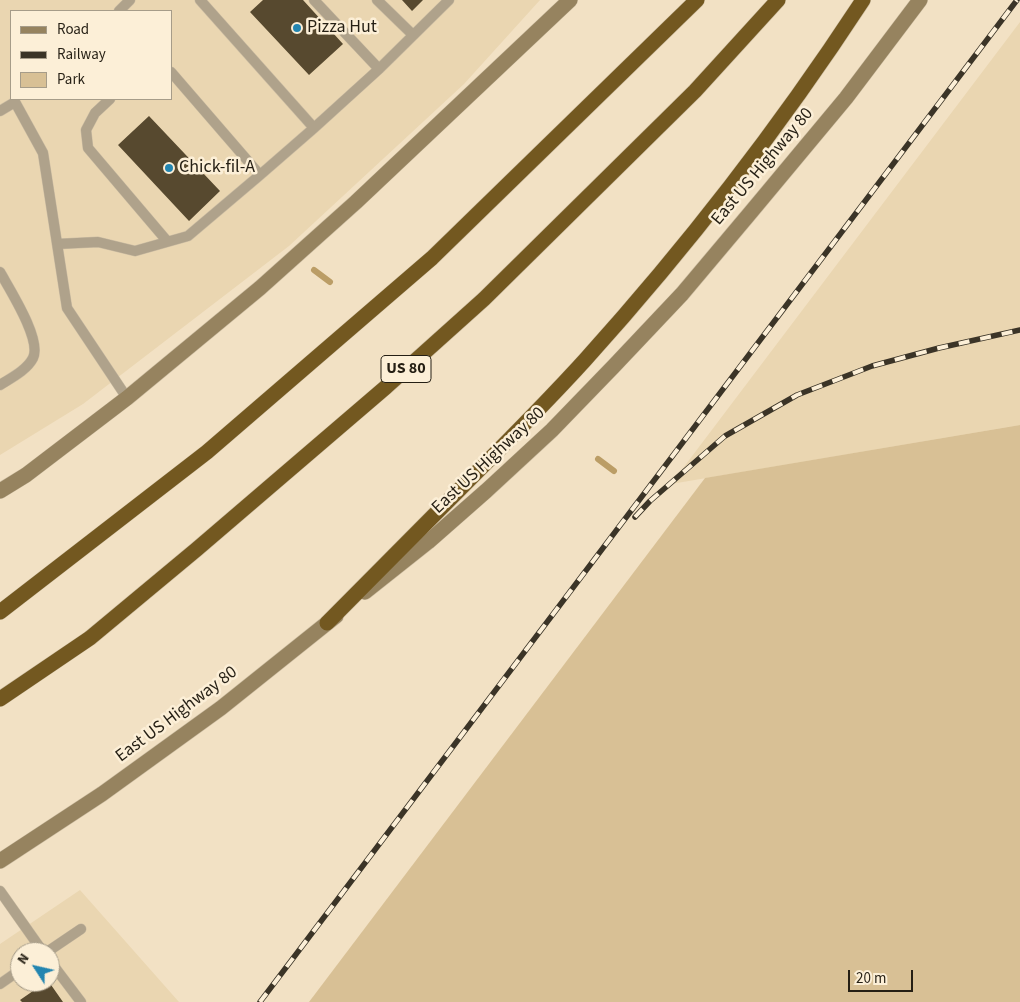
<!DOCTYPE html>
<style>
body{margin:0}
#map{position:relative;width:1020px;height:1002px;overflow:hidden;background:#f2e1c4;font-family:"Source Sans 3",sans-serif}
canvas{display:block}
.legend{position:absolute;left:10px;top:10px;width:162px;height:90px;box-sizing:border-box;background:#fcefd7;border:1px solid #a69c89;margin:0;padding:6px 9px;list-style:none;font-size:15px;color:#251f14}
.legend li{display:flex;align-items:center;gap:10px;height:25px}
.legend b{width:25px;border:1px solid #a69c89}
.north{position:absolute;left:10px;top:942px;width:50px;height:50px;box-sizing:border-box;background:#fcefd7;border:1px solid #a69c89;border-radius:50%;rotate:305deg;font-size:14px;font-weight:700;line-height:20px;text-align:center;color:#251f14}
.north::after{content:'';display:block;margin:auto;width:18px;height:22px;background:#2385b0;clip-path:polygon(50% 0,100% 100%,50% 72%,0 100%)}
.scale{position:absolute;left:848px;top:970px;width:65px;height:22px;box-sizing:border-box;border:2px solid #251f14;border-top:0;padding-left:6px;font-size:15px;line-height:18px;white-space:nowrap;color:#251f14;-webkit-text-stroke:4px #fcefd7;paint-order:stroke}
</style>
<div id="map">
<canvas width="1020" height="1002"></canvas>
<ul class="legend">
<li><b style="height:6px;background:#96835f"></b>Road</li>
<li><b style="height:6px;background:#3b3427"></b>Railway</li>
<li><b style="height:14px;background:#d8c095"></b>Park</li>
</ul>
<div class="north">N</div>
<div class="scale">20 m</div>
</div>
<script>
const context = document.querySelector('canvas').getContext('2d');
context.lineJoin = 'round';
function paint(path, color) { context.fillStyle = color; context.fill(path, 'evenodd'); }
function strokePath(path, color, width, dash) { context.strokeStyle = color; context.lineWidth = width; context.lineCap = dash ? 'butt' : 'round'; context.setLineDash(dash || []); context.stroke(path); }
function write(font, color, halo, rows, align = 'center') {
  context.font = font + ' "Source Sans 3",sans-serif'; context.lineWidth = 5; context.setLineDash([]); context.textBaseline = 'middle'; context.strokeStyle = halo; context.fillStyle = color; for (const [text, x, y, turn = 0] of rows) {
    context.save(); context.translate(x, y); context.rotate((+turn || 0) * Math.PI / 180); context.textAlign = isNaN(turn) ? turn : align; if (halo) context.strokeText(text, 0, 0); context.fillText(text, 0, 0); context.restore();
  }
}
paint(new Path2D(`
 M0 0H540L464 84 289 246 83 404 0 455ZM11 11H171V99H11Z
 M1020 22V425L671 484Z
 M80 890 179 1002H0V944ZM20 952H50V982H20Z`), '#ead6b1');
paint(new Path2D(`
 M1020 425V1002H309L705 478Z`), '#d8c095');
strokePath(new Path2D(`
 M314 270 330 282
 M598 459 614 471`), '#bb9d66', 6);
paint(new Path2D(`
 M263 0H303L343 44 309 75 250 12Z
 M402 0H423L412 11Z
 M149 116 220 191 189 221 118 145Z
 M46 982H49L63 1002H22L20 1000Z`), '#57492f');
const service = new Path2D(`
 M200 0 314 128
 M314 0 379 69
 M377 0 413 35
 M119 11 130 0
 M171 72 260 175
 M110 99 95 113 86 130 88 148 167 241
 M0 111 15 102 43 153 67 308 127 398
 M57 244 98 242 135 251 188 236 260 175 314 128 379 69 449 0
 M0 272C10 290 42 340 33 358 27 370 11 378 0 385
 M0 891 43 952
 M47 952 81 929
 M50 961 81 1002
 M0 984 20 970`);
const secondary = new Path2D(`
 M0 491 26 475 127 398 260 288 356 202 570 0
 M365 592 428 542 486 491 552 430 613 367 682 294 751 212 846 98 920 0
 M0 861 102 794 221 708 336 616`);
const motorway = new Path2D(`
 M0 612 207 452 432 258 697 0
 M327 623C373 577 418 531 464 485 505 444 546 403 585 360 687 247 780 127 863 0
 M0 699 90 638 197 549 386 387 484 299 695 91 778 0`);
strokePath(service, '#cdbea4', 11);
strokePath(secondary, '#cdbea4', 16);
strokePath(motorway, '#cdbea4', 16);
strokePath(service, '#afa28b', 10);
strokePath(secondary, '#96835f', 15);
strokePath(motorway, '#735820', 15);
const rail = new Path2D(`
 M635 517 650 501 725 436 797 395 872 366 939 348 1020 330
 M260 1002 1017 0`);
strokePath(rail, '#3b3427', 5.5);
strokePath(rail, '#fcefd7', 4, [11]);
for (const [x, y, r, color] of [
 [297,28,5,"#2385b0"],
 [169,168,5,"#2385b0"]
]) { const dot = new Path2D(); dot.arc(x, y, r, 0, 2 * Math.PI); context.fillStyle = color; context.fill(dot); strokePath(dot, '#fcefd7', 2); }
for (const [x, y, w] of [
 [406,369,50]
]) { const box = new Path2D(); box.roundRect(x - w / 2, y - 13.5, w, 27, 4); context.fillStyle = '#fcefd7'; context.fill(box); strokePath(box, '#251f14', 1); }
write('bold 16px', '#251f14', null, [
 ["US 80",406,369]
]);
write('18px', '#251f14', '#fcefd7', [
 ["Pizza Hut",307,28],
 ["Chick-fil-A",179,168]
], 'left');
write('18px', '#251f14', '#fcefd7', [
 ["East US Highway 80",763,167,-50],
 ["East US Highway 80",489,461,-43],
 ["East US Highway 80",177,715,-37]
]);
</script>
